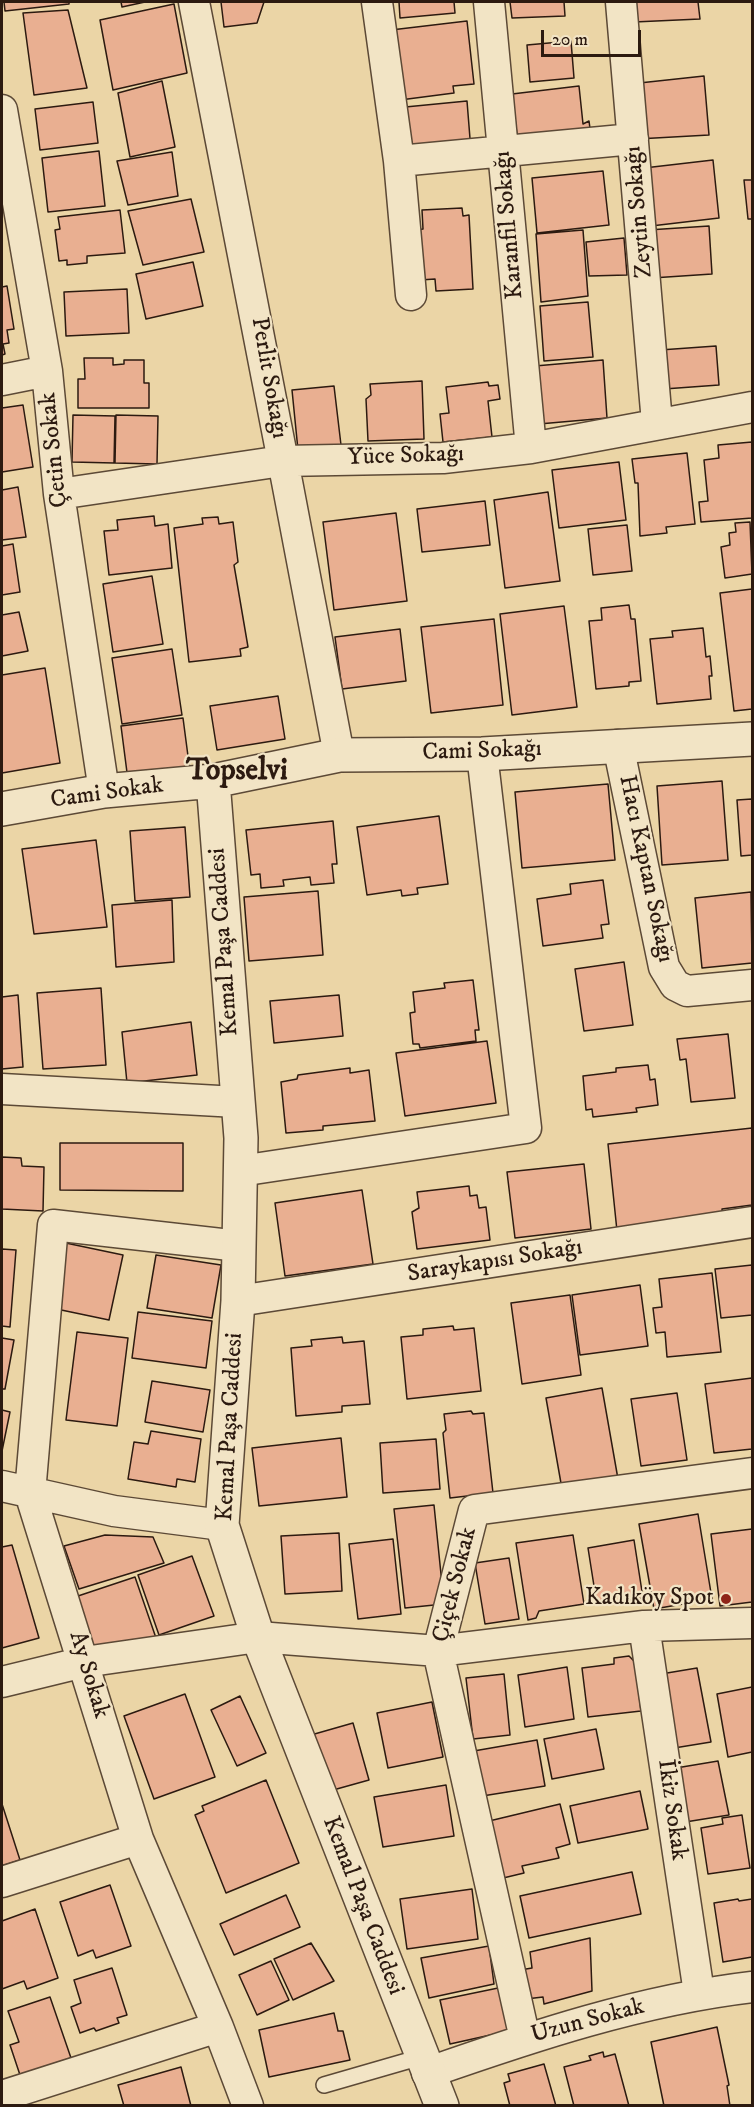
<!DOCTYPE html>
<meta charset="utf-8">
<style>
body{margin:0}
#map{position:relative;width:754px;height:2107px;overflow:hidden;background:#ebd5a6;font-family:"IM FELL DW Pica",serif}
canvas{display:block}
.frame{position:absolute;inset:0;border:3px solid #2c1a10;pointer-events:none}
.scale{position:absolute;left:541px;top:30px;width:100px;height:27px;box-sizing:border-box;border:3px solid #2c1a10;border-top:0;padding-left:8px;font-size:18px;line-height:21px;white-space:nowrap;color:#2c1a10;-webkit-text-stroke:4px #f2e4c5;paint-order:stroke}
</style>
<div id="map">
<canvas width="754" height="2107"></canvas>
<div class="frame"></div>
<div class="scale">20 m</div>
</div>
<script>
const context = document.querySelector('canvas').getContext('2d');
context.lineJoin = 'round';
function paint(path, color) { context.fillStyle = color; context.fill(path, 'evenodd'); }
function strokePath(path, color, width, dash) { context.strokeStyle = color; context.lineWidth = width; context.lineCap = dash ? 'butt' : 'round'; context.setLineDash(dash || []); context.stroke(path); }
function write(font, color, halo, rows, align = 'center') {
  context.font = font + ' "IM FELL DW Pica",serif'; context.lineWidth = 4.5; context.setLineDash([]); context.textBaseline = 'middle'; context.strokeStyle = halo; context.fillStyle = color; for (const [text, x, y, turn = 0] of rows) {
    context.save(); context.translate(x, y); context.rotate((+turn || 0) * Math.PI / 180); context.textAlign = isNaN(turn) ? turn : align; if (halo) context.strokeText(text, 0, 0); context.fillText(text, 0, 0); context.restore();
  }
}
const building = new Path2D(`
 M4 2H69V4L5 11Z
 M121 2H145L122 7Z
 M221 2H264L257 23 224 27Z
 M399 2H454L455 13 400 18Z
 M510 2H564L565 16 512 18Z
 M633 2H698L700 19 634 22Z
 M174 4 187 73 113 90 100 20Z
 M68 10 87 88 34 95 23 13Z
 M467 21 474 84 453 86 454 93 400 100 391 30Z
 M571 41 574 78 530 82 527 45Z
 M704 76 709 135 637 139 630 84Z
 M162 81 175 147 130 157 118 93Z
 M579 86 583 124 589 121 592 143 519 151 512 94Z
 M467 101 471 151 400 157 395 108Z
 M93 102 98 143 40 150 35 109Z
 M99 151 105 206 48 212 42 158Z
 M172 152 178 196 128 205 117 161Z
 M713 160 719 218 651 226 644 168Z
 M603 171 609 225 537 233 532 178Z
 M744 180H752V219H748Z
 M191 199 204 252 143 265 128 211Z
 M462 208 463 216 469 215 473 289 436 291 435 279 420 280 417 230 423 229 422 210Z
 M120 210 125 253 87 256V263L67 265V260L59 261 55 230 60 229 58 217Z
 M709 226 712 274 652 278 648 230Z
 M583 230 588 296 541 302 536 234Z
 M624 238 627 275 589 276 586 242Z
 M193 262 203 306 146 319 136 274Z
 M7 286 14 329 7 330 9 343 3 344 5 354 2 355V287Z
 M127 289 129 333 66 336 64 292Z
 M588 302 593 357 544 361 540 306Z
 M716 346 719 385 664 389 660 350Z
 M84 358H113V365L124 364V360H144V383H149V408H78V379H85Z
 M603 360 607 418 539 424 535 366Z
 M422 381 424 439 368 441 366 399 371 395 370 384Z
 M488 382 489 386 498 385 500 399 488 401 492 437 443 442 440 414 449 413 446 387Z
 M334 386 341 445 298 450 292 390Z
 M23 405 33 467 2 472V408Z
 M73 415 115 416 114 463 72 462Z
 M116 415 158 416 157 464 115 463Z
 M752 442V518L701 522 699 502 708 501 704 460 719 458 718 445Z
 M687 453 695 524 666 527 667 533 640 536 638 483H635L632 459Z
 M619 462 626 520 559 528 552 470Z
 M18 487 26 537 2 540V490Z
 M548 492 560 581 505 588 494 500Z
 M485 501 490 545 422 552 417 509Z
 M396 513 407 601 334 610 323 522Z
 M154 516 155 526 168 524 172 568 109 575 104 531 118 530 117 520Z
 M218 517 219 524 233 522 238 562 234 565 248 647 240 649 241 656 189 662 174 528 203 524 202 518Z
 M750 522 752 574 725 578 721 547 730 545 729 533 736 532 735 523Z
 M627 525 632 571 593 575 588 529Z
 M13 544 20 592 2 595V546Z
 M152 576 163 644 113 652 103 584Z
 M752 589V709L734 711 720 593Z
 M629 605 631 619H635L641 681 629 682V686L596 689 589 621 602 620 601 608Z
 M564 606 577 707 512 715 500 614Z
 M19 612 28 651 2 656V615Z
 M494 619 503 705 431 713 421 627Z
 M703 628 706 657 710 656 712 676H709L711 699 657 704 650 639 673 637 672 631Z
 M400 629 406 681 342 689 335 637Z
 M172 649 182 715 122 724 112 658Z
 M45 668 60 763 2 773V675Z
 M278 696 285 739 217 750 210 706Z
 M183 718 191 779 129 788 121 726Z
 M722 781 728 860 662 865 657 786Z
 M608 784 615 860 522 868 515 792Z
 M752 799V855L741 856 737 800Z
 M439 816 448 884 417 888 418 894 402 896 401 890 367 895 357 827Z
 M333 821 337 864H332L334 883 311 885 310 877 283 880 284 886 261 888 260 874 251 875 246 830Z
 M185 827 190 897 135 901 130 831Z
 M96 840 107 927 34 934 22 849Z
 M603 880 609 924 601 925 603 938 543 946 537 899 571 894 570 884Z
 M318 891 323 955 249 961 244 897Z
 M751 892 752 963 702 968 695 898Z
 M172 900 174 962 116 967 112 905Z
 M624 962 633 1025 584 1031 575 969Z
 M473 980 479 1030H475L476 1041 420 1048 419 1044H413L410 1013 415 1012 413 992 445 988 444 983Z
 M101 988 106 1065 43 1069 37 993Z
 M18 995 23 1067 2 1069V997Z
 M339 995 343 1036 274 1043 270 1001Z
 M191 1022 197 1075 127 1083 122 1032Z
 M728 1034 735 1098 691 1102 686 1059 680 1060 677 1039Z
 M487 1041 496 1103 405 1116 396 1053Z
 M648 1065 650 1080 655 1079 658 1105 636 1108 637 1112 593 1117 592 1109 586 1110 583 1076 616 1072V1068Z
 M350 1068V1073L369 1070 375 1121 323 1126V1130L286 1133 281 1082 297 1079 298 1075Z
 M752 1128V1205L722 1209 723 1219 617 1231 608 1144Z
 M60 1143H183V1191L60 1190Z
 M2 1157 21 1158 22 1166 44 1167 43 1211 2 1209Z
 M584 1164 591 1229 515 1238 507 1172Z
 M469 1186 470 1196 477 1195 479 1208 486 1207 490 1240 417 1249 412 1212 419 1208 417 1192Z
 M362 1190 373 1264 285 1276 275 1203Z
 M61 1242 123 1255 109 1320 47 1307Z
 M2 1249 16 1250 10 1327 2 1326Z
 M156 1255 221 1265 212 1318 147 1308Z
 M752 1265V1315L721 1318 715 1269Z
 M712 1273 721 1352 667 1357 665 1332 656 1333 653 1308 662 1307 659 1279Z
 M640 1285 648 1346 580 1355 572 1295Z
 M570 1295 581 1375 522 1384 511 1303Z
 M138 1312 212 1321 206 1368 132 1358Z
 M453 1326 454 1330 474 1328 481 1391 407 1399 401 1337 423 1335V1329Z
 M77 1332 128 1338 117 1426 66 1420Z
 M342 1337 343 1343 364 1341 370 1404 342 1406V1412L296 1416 291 1348 312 1346 311 1340Z
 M2 1338 14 1340 5 1389H2Z
 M752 1378V1449L714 1453 705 1384Z
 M152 1381 210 1390 203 1432 145 1422Z
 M602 1388 618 1479 562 1489 546 1398Z
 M677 1393 687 1460 641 1466 631 1399Z
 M2 1410 10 1412 2 1451Z
 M471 1411 473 1414 484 1413 493 1493 450 1498 443 1433 446 1430 444 1414Z
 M151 1431 201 1439 195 1482 177 1479 176 1487 128 1479 134 1442 148 1444Z
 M341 1438 347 1497 259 1506 252 1448Z
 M436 1439 440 1489 383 1493 380 1443Z
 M434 1505 444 1604 405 1608 394 1509Z
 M698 1514 712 1599 654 1609 639 1524Z
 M752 1529V1602L720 1606 711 1534Z
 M339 1533 342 1591 285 1594 281 1536Z
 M105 1535 153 1537 164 1563 79 1589 64 1546Z
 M573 1535 584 1604 539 1611 536 1618 528 1620 516 1543Z
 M393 1539 401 1614 358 1619 349 1544Z
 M634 1540 643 1598 597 1605 588 1548Z
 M12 1545 39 1638 2 1648V1547Z
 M192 1556 214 1616 159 1635 138 1575Z
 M509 1558 519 1619 485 1624 475 1563Z
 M135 1577 156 1638 95 1658 75 1597Z
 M629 1656 635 1662 641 1711 588 1717 582 1668 614 1664V1658Z
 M567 1667 574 1719 525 1727 518 1675Z
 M697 1668 711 1742 668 1749 655 1675Z
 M504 1674 510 1735 473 1739 466 1678Z
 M752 1687V1752L728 1757 717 1694Z
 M185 1694 215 1777 154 1799 124 1716Z
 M240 1696 266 1753 237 1766 211 1710Z
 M432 1702 443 1757 388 1768 377 1713Z
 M353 1723 369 1780 326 1792 311 1735Z
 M596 1729 604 1769 552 1779 544 1739Z
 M537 1740 545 1786 476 1797 468 1752Z
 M718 1761 729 1815 679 1823 670 1769Z
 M266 1780 299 1863 226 1893 195 1815 204 1811 202 1806Z
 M446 1785 454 1836 383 1847 374 1797Z
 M640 1791 648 1829 578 1843 570 1806Z
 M2 1804 20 1860 2 1866Z
 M560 1804 570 1844 556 1848 559 1858 522 1866 524 1873 499 1879 485 1822Z
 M742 1815 750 1868 708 1874 701 1828 723 1824 722 1818Z
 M632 1872 641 1914 529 1938 520 1896Z
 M110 1885 131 1946 96 1958 93 1950 78 1956 60 1902Z
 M472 1889 478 1939 407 1949 400 1899Z
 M286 1895 300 1927 234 1955 220 1924Z
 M738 1899 739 1901 752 1899V1957L723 1962 714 1903Z
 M35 1909 58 1978 27 1989 24 1981 2 1989V1921Z
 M590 1938 592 1991 544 2004 543 1997 526 1999 520 1970 532 1968 530 1952Z
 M311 1943 334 1981 293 2000 274 1959Z
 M489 1946 494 1984 429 1998 421 1958Z
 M271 1961 289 2000 257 2015 239 1975Z
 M112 1968 127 2015 117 2018 119 2023 96 2031 94 2028 80 2033 71 2007 81 2003 74 1980Z
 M503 1987 513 2030 450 2044 440 2000Z
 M50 1997 71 2058 20 2075 10 2045 19 2042 8 2011Z
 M334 2013 338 2031H343L350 2060 269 2077 259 2030Z
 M717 2027 729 2085 727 2086 730 2106H664L651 2042Z
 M603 2052 604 2057 615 2054 629 2106H574L564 2067 591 2060 589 2056Z
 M544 2064 556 2106H510L504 2083 510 2081 508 2074Z
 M181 2067 191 2106H124L118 2085Z`);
paint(building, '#e9af91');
strokePath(building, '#2c1a10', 1.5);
const service = new Path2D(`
 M324 2085 421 2057`);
const minor = new Path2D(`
 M194 2C244 252 291 504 339 755
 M377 2 399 161 411 295
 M489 2 531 448
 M621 2 657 423
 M2 110 47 371 59 494 104 791
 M399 161 633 139
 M2 380 47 371
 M59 494 282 461 443 458 531 448 752 407
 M618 745 664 967 675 985 687 991 752 985
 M2 1089 237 1102
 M240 1171 526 1128 482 754
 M239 1246 53 1225 30 1493 138 1839 218 2027 248 2106
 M238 1301 752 1222
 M2 1486 114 1511 222 1525
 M644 1626 699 1993
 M2 1682 84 1662 258 1637 438 1651 644 1626 752 1623
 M2 1882 138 1839
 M525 2039 438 1651 474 1510 752 1473
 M427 2073C533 2036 641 2000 752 1987
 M2 2096 218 2027`);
const tertiary = new Path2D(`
 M213 781 241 1138 238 1301 222 1525 258 1637 442 2106
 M2 809 104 791 213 781 339 755 482 754 752 739`);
strokePath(service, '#5c4936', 18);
strokePath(minor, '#5c4936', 33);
strokePath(tertiary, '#5c4936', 36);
strokePath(service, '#f2e4c5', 15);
strokePath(minor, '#f2e4c5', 30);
strokePath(tertiary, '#f2e4c5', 33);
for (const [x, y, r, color] of [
 [726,1599,6,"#8f2418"]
]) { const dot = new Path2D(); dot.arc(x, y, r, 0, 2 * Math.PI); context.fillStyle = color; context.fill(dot); strokePath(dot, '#f2e4c5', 2); }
write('24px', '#2c1a10', '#f2e4c5', [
 ["Zeytin Sokağı",640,212,-95],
 ["Karanfil Sokağı",510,225,-95],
 ["Perlit Sokağı",268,378,80],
 ["Çetin Sokak",55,450,-96],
 ["Yüce Sokağı",406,457,-2],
 ["Cami Sokağı",482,752,-2],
 ["Cami Sokak",107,794,-8],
 ["Hacı Kaptan Sokağı",645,869,78],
 ["Kemal Paşa Caddesi",225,942,-94],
 ["Saraykapısı Sokağı",495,1262,-9],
 ["Kemal Paşa Caddesi",231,1427,-87],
 ["Çiçek Sokak",456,1585,-76],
 ["Ay Sokak",88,1675,73],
 ["İkiz Sokak",671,1810,82],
 ["Kemal Paşa Caddesi",362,1906,69],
 ["Uzun Sokak",588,2022,-15]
]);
write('24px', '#2c1a10', '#f2e4c5', [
 ["Kadıköy Spot",714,1599]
], 'right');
write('bold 30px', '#2c1a10', '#f2e4c5', [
 ["Topselvi",237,773]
]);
</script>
